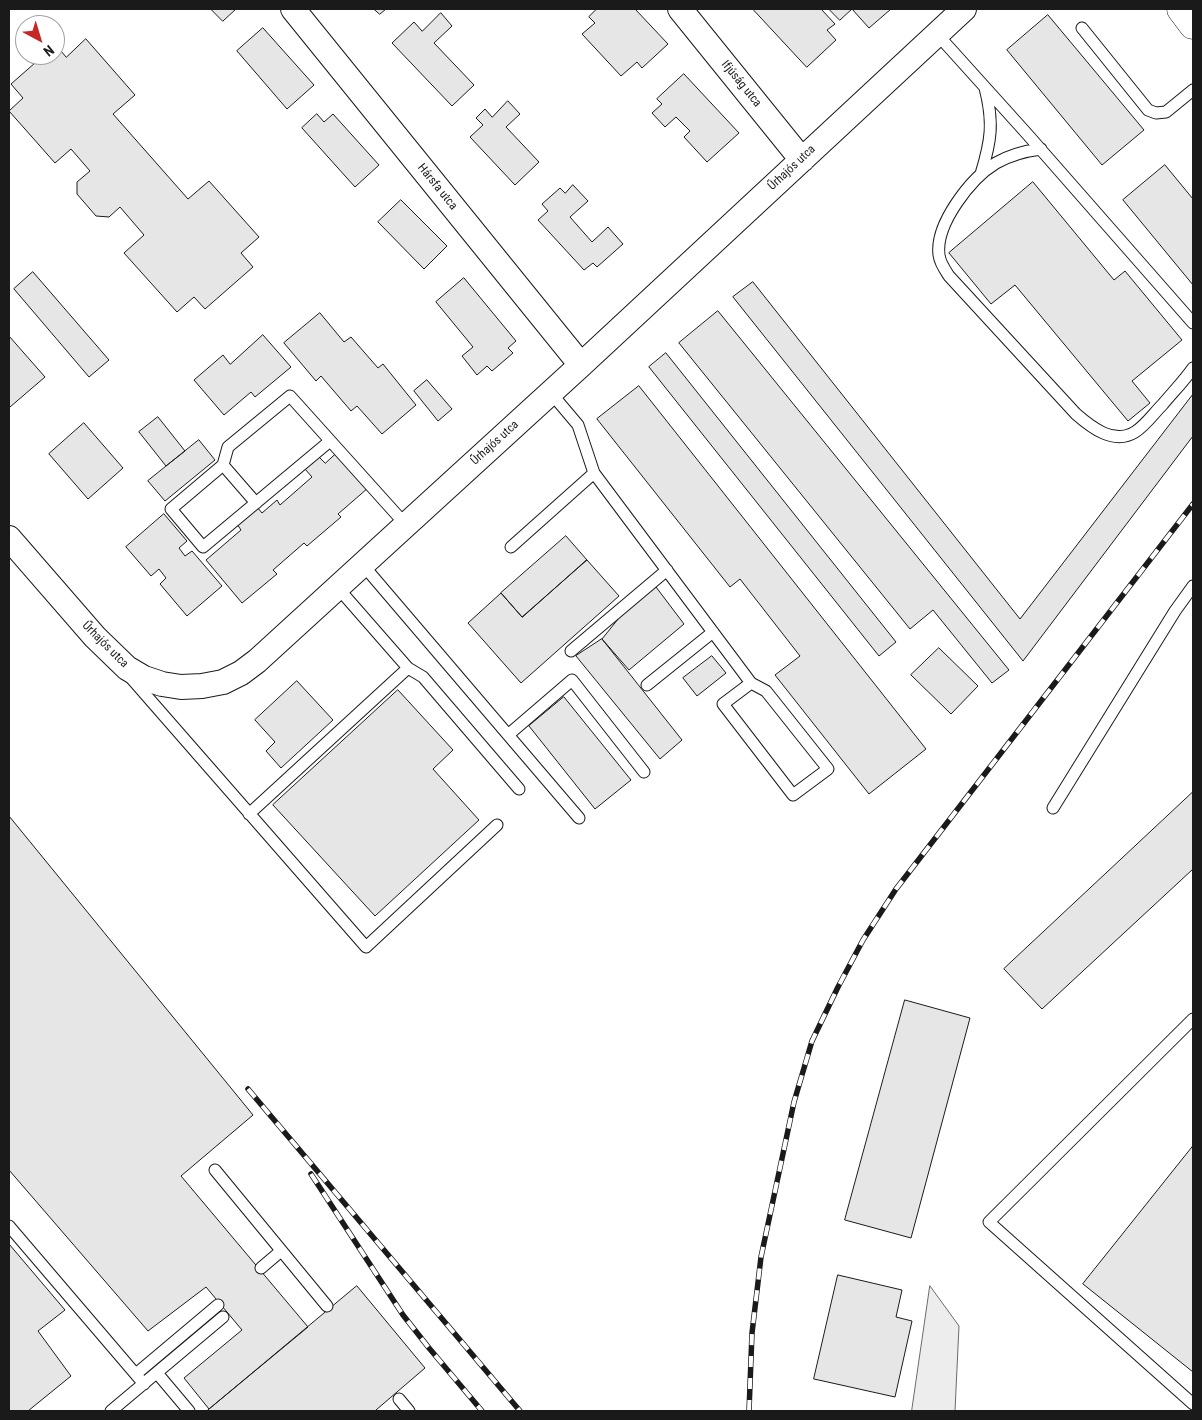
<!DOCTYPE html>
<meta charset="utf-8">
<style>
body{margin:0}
#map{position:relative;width:1202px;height:1420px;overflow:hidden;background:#fff;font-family:"Roboto Condensed",sans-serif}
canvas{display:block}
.frame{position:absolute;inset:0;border:10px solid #1a1a1a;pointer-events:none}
.north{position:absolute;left:15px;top:15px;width:50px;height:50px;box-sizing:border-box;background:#fff;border:1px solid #a3a3a3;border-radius:50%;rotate:141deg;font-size:14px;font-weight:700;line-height:20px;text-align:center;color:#1a1a1a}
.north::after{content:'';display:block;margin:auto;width:18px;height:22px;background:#c62828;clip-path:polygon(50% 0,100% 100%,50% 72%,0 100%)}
</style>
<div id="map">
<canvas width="1202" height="1420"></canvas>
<div class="frame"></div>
<div class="north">N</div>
</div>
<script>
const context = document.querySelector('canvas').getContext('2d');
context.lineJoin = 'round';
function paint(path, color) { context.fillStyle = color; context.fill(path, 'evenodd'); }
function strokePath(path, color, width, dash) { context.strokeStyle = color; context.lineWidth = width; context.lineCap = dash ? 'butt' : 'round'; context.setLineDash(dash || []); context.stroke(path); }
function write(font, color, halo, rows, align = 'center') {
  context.font = font + ' "Roboto Condensed",sans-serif'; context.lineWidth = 4; context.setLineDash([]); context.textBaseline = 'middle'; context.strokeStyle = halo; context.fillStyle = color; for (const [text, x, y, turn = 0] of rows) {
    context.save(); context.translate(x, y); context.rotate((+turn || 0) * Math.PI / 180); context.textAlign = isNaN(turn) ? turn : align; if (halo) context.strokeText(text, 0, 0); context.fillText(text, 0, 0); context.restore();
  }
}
const built = new Path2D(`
 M930 1286 959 1326 955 1411H912Z`);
paint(built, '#ededed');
strokePath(built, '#6a6a6a', 1);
const building = new Path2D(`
 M211 9H236L223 21Z
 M374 9H386L380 14Z
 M597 9H635L668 44 642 68 637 62 621 76 582 34 595 23 589 17Z
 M753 9H821L835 24 827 30 836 40 807 67Z
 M829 9H891L869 28 852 9 840 20Z
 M441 13 452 26 434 43 474 85 452 106 392 43 414 22 422 31Z
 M1048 15 1144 130 1102 165 1007 50Z
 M263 28 314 85 287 109 237 51Z
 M86 39 135 95 113 114 188 199 209 181 259 237 241 253 253 267 205 309 194 297 177 312 124 253 144 235 120 207 109 217 96 216 77 194V182L90 171 71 149 55 163 9 111 23 98 11 84 44 55H55L56 45 66 57Z
 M684 74 739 133 707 162 684 137 690 131 676 117 665 127 652 113 662 104 657 99Z
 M508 101 520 114 506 127 539 162 515 185 470 137 483 125 476 118 485 109 492 117Z
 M317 114 324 122 333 114 379 165 355 187 302 128Z
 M1165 165 1193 199V285L1123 200Z
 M1033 182 1114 280 1125 271 1182 340 1132 381 1150 403 1128 421 1015 285 991 304 949 253Z
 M573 185 588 201 570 217 592 242 608 227 623 244 597 267 593 263 584 270 538 220 548 211 542 204 560 188 565 193Z
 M401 200 447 246 424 269 378 222Z
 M33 272 109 360 89 377 14 289Z
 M464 278 516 341 508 348 513 353 492 371 487 366 477 375 462 356 473 347 436 302Z
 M753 282 1020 619 1193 394V436L1023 661 733 297Z
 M718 311 1009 670 992 683 933 610 910 629 679 343Z
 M320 313 344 342 351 337 378 368 383 364 416 405 382 434 357 406 351 411 321 376 316 381 284 343Z
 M263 335 291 367 255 397 251 392 224 415 194 380 223 355 230 364Z
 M9 336 45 377 10 407 9 406Z
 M666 353 896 642 879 656 649 367Z
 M427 380 452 409 438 421 414 391Z
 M639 386 926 749 869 794 775 675 800 656 740 579 730 587 597 419Z
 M158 417 185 451 166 466 139 432Z
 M84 423 123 468 88 499 49 454Z
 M199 440 215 460 165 501 148 481Z
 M337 453 368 488 338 514 341 517 307 546 304 543 273 570 277 574 242 603 206 560 241 530 237 524 257 507 262 513 277 500 280 505 312 477 305 469 319 457 325 463Z
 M164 514 187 541 179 548 185 556 192 551 222 586 187 616 160 584 166 578 159 569 151 576 126 547Z
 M566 536 587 560 522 617 501 593Z
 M587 560 619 596 521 683 468 623 501 593 522 617Z
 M656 587 684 624 629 670 602 639 623 613Z
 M602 639 682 740 660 759 576 656Z
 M939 648 978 686 951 714 911 675Z
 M712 656 726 673 697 696 683 678Z
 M297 681 333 720 281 768 266 751 275 742 255 720Z
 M398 690 453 750 433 769 479 820 375 916 273 805Z
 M564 697 631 780 595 809 529 726Z
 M1193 792V869L1042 1009 1004 969Z
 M9 816 253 1115 181 1176 308 1327 209 1409 184 1378 242 1330 206 1287 148 1331 9 1170Z
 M905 1000 970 1018 911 1238 845 1220Z
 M1193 1146V1372L1083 1284Z
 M9 1244 65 1310 38 1331 71 1376 28 1411H9Z
 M838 1275 902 1290 896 1317 912 1321 895 1397 814 1379Z
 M357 1286 425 1368 376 1410 377 1411H207Z`);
paint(building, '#e6e6e6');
strokePath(building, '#1a1a1a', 1);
const lane = new Path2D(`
 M1082 28 1148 110 1156 113 1166 112 1193 90
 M937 34 1028 135 1193 323
 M1041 149C1025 151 1010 155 996 163 971 178 935 224 939 255 940 263 945 270 949 276L1076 414C1092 428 1114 445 1135 432 1146 425 1154 413 1163 404 1173 392 1184 381 1193 368
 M981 174C991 141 994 123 985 88
 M551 393 578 425 594 473 751 683 766 691 828 769 793 795 723 704 751 683
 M330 441 203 547 171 509 223 465 228 447 290 396C329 439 367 482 406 525
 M223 465 256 503
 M511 547 594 473
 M363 565 579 818
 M338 588 408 668 423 677 519 789
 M571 651 667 570
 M131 678 366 947 497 825
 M647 685 713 632
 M508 735 572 680 644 772
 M1053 808 1175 611 1193 586
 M249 814 408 668
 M1193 1019 989 1222 1193 1404
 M215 1170 327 1306
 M9 1226 144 1384
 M261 1268 281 1251
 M157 1373 189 1411
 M136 1374 218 1305
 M399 1399 409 1411
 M111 1411 223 1317`);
const street = new Path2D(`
 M293 9 581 365
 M680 9 802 160
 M9 538 95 637 127 668 144 678 162 684 181 687 202 686 223 682 241 673 257 661 581 365 964 9`);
const secondary = new Path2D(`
 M1181 9 1193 25`);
strokePath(lane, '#1a1a1a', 13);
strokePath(street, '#1a1a1a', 26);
strokePath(secondary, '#1a1a1a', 29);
strokePath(lane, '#fff', 11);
strokePath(street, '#fff', 24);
strokePath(secondary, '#fff', 28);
const rail = new Path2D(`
 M248 1089 520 1411
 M311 1174 403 1315 429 1348 482 1411
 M749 1411 752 1333 761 1257 794 1102 812 1041 838 987 863 940 896 889 1193 504`);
strokePath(rail, '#1a1a1a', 5.5);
strokePath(rail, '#fff', 4, [11]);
write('12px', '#1a1a1a', '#fff', [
 ["Ifjúság utca",741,84,51],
 ["Űrhajós utca",792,168,-43],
 ["Hársfa utca",437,187,51],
 ["Űrhajós utca",495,443,-42],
 ["Űrhajós utca",105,645,45]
]);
</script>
